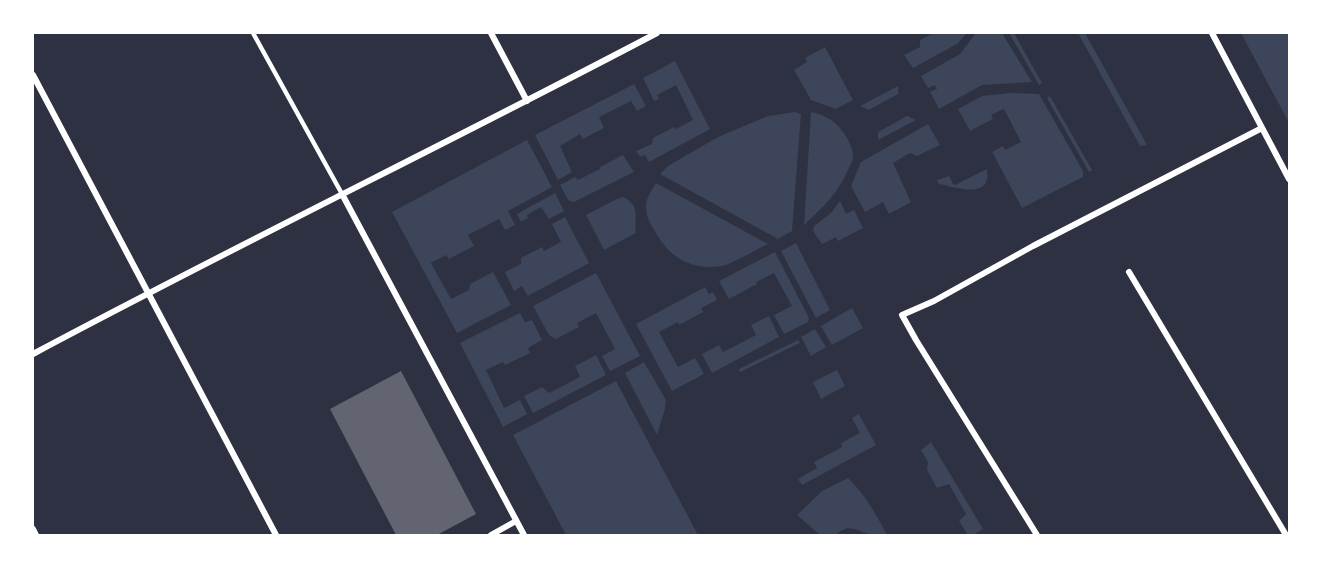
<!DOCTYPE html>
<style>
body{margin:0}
#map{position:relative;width:1322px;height:568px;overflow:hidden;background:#2d3142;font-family:"Zilla Slab",serif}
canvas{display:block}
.frame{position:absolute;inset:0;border:34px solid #fff;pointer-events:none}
</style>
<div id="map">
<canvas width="1322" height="568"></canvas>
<div class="frame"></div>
</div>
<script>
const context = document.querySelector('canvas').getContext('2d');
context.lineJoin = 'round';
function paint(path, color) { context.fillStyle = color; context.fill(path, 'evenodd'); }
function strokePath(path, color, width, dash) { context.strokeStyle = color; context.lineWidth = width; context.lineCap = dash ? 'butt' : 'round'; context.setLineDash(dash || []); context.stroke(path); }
paint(new Path2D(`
 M933 33H967L957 44 913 68 904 55 920 47V40Z
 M976 33H1002L1032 82 982 85 939 109 930 92 937 89 935 85 928 88 921 76 960 54Z
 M1009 33H1014L1042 83 1039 85Z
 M1078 33H1085L1147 145 1140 146Z
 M1241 33H1289V123Z
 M825 47 853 100 836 109 811 100 794 70 807 62 805 58Z
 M675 61 710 129 649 162 645 155 640 157 636 151 652 144 653 138 674 127 676 129 693 120 676 85 657 95 659 99 654 101 643 78Z
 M634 84 646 106 637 111 631 101 599 117 604 128 583 139 580 134 560 146 572 172 558 180 535 135Z
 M898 86V94L869 110 860 106Z
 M1011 93 1039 94 1083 171V177L1022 208 992 152 1003 146 1005 150 1021 142 1004 109 991 115 993 119 970 131 958 109 982 96Z
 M1050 96 1092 170 1089 172 1047 98Z
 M795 112 801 114 792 231 778 239 660 174 668 166 718 137 768 116Z
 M811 112C826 115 837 122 845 135 849 141 853 149 853 157 853 161 850 166 848 170 837 195 823 207 804 225Z
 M907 116 916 120 878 140V132Z
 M928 124 940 145 917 156 910 153 893 163 911 202 889 214 883 202 865 212 851 186 861 162Z
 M527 140 552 187 508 211 515 225 505 230 499 219 468 235 474 246 449 259 446 255 431 263 451 299 469 290 470 284 493 272 511 305 457 333 392 212Z
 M623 155 634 172 574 202 568 200 560 185 575 177 578 180 600 169V167Z
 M987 169C987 172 988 176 987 179 984 198 950 186 939 184L937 180 949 176 953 184 955 185Z
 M656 183 768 244C757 249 732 264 722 266 690 271 669 257 654 230 650 223 646 216 646 208 645 199 652 190 656 183Z
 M555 193 564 211 549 219 541 207 527 215 528 218 521 222 517 214Z
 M623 197C641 205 634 218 636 233L604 250 586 215 617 199Z
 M840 201 846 214 854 210 863 228 838 241 836 237 822 244 813 231 814 226 831 213Z
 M565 217 589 263 528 296 522 286 514 291 505 272 521 264V258L542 247 544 251 561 242 552 224Z
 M796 243 830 310 816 318 781 251Z
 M775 252 809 318 808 322 784 334 774 315 792 306 774 273 756 282 757 284 729 299 719 281Z
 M596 273 640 356 610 371 602 356 615 349 596 313 577 323 579 327 556 339 549 335 533 306Z
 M705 287 709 294 713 292 717 300 701 308 703 312 679 325 678 322 659 332 678 367 695 358 704 374 672 391 636 324Z
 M852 308 863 328 832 345 821 326Z
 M520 313 525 322 532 320 542 340 528 348 530 353 505 365 503 362 486 370 504 408 520 400 527 414 503 427 460 343Z
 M769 316 779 337 712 373 702 354 719 345 723 352 756 335 751 325Z
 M815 329 826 347 811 356 801 337Z
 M798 340 800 343 740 372 739 369Z
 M596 355 606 375 533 413 524 396 542 387 549 393 580 377 575 366Z
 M644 362 666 400 665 409 657 435 625 373Z
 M837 370 845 386 821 399 813 382Z
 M616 381 698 535H566L513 435Z
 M859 414 876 445 802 485 798 479 817 468 814 462 842 447 841 443 860 433 852 418Z
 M931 442 983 529 973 535H968L959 521 966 514 949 484 937 488 927 470 928 462 921 450Z
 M848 478C865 494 876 514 887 535 883 535 877 536 872 535 858 533 851 521 836 535H820L797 515 822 491Z`), '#3c4559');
paint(new Path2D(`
 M401 371 476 514 437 535H396L330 409Z`), '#626471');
strokePath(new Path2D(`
 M253 33 342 194`), '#fff', 4.5);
strokePath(new Path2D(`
 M491 33 527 101
 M1212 33 1289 179
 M33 75 276 535
 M342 194 524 535
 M1129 272 1286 535
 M33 354C239 244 450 142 657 33
 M33 529 36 535
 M491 535 516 521
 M1037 535 916 340 902 315 934 301 1033 246 1262 128`), '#fff', 6);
</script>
